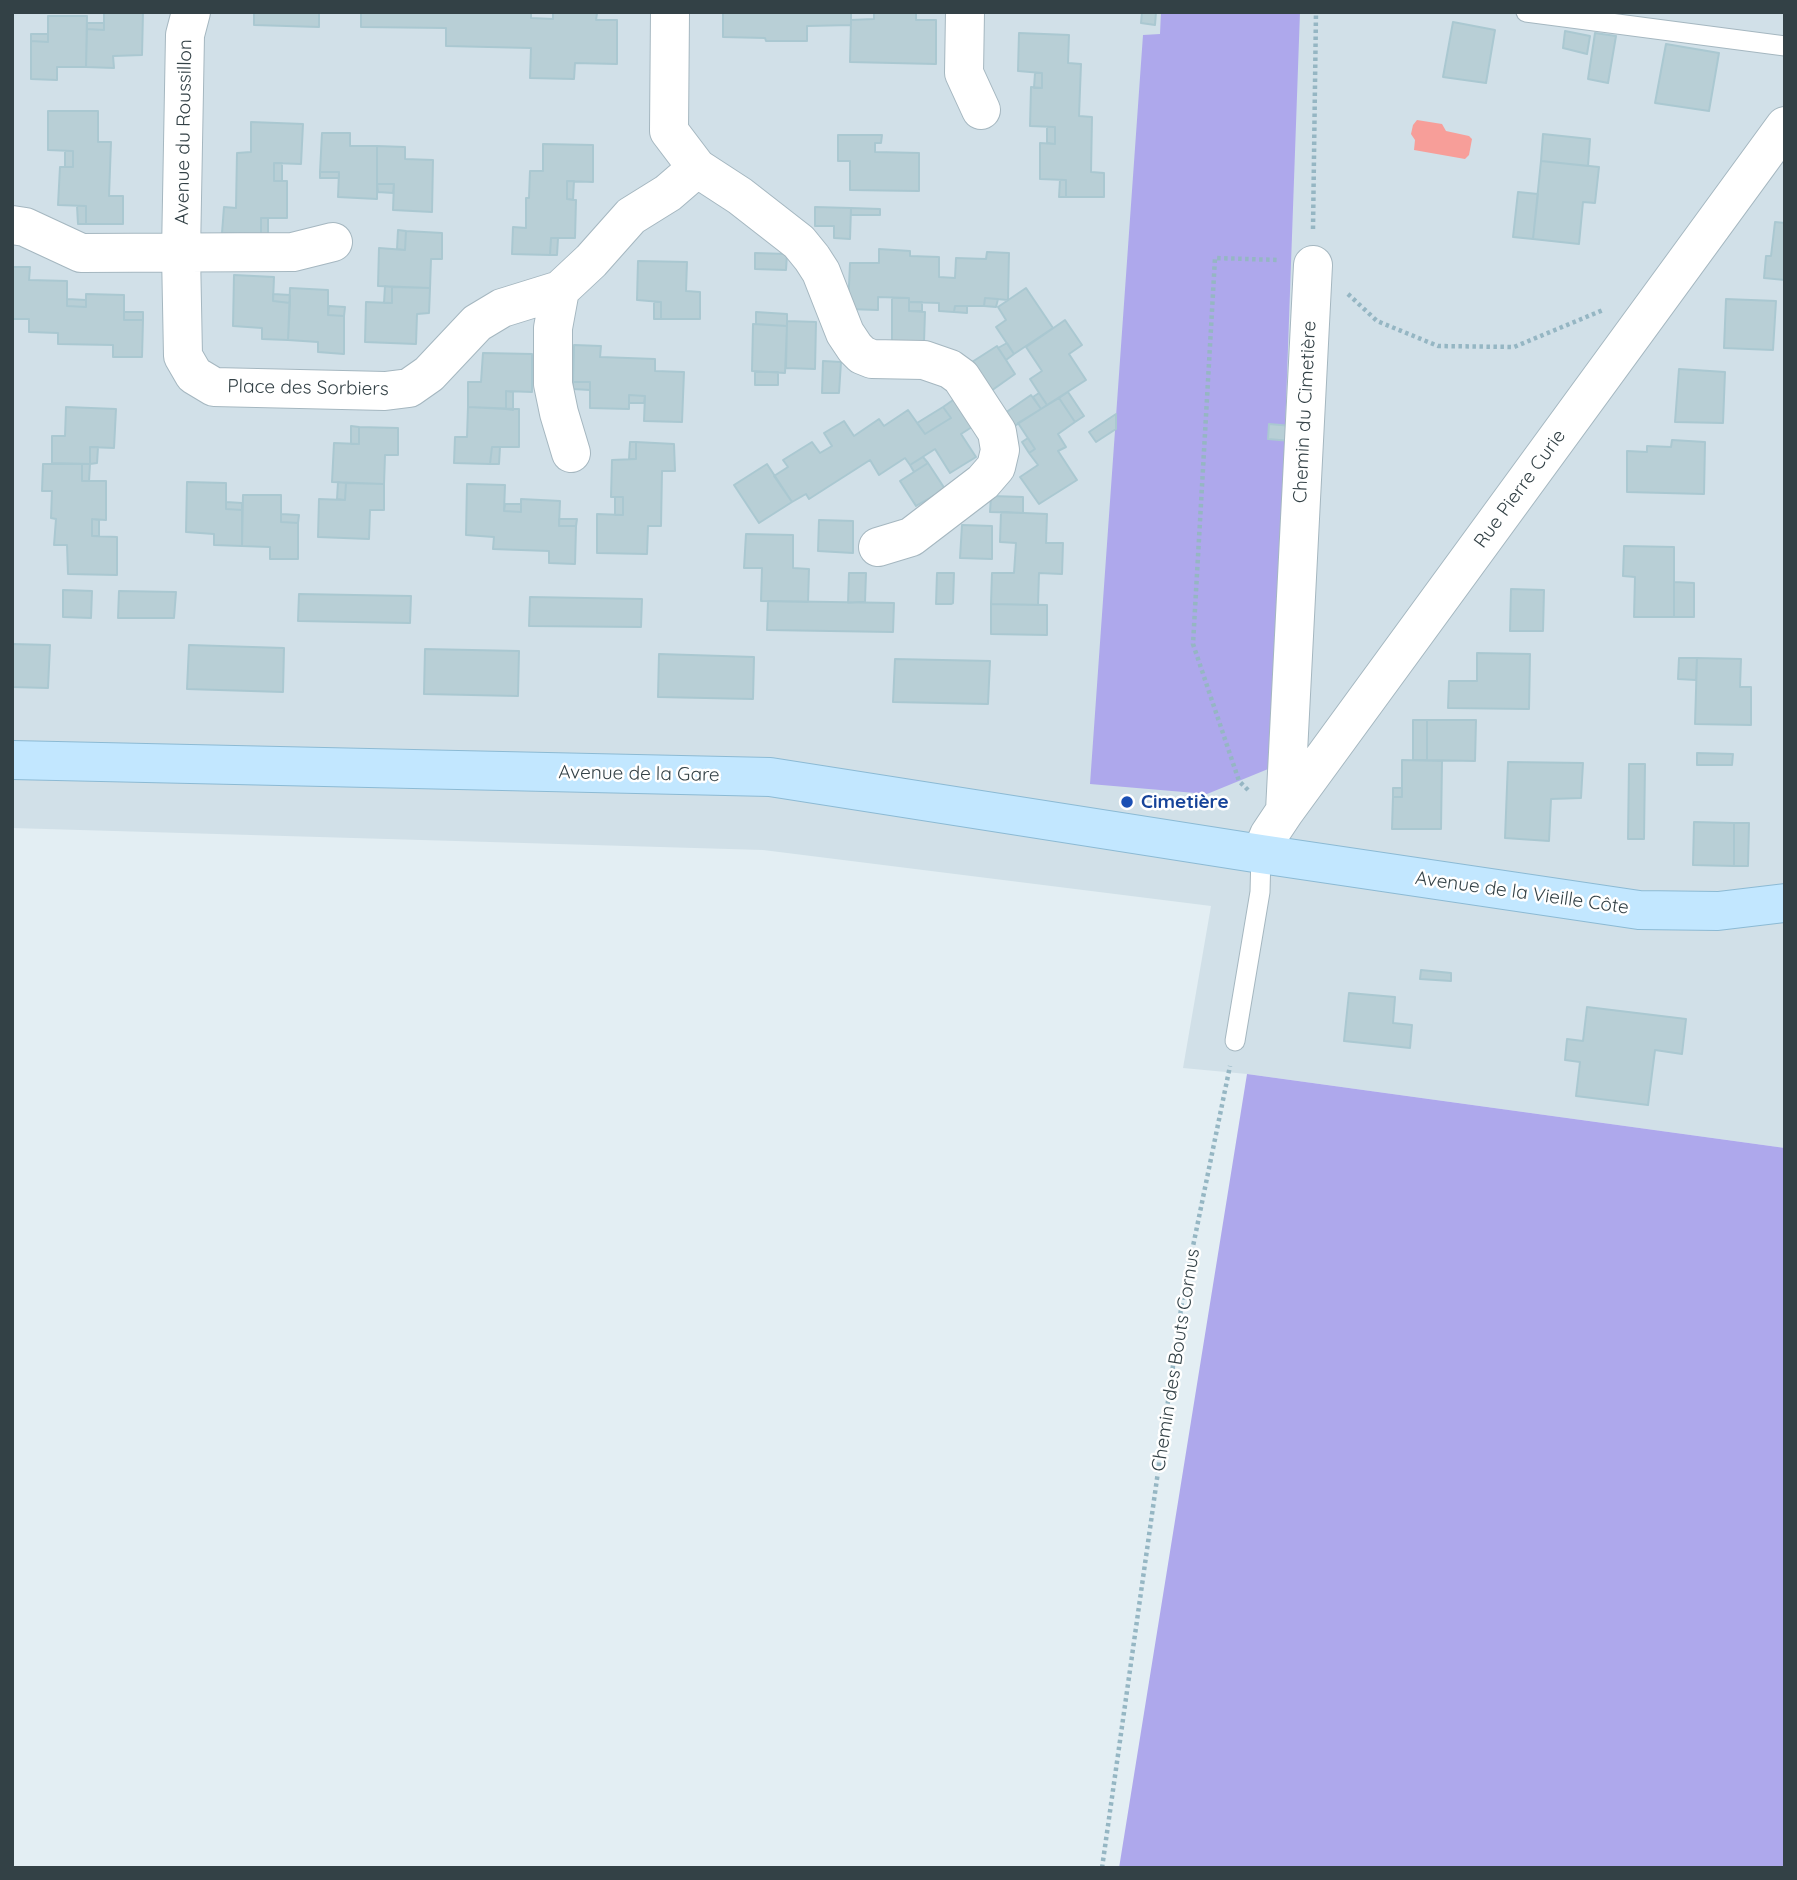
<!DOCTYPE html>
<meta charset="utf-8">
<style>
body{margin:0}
#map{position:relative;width:1797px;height:1880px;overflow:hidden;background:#e3eef3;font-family:Quicksand,sans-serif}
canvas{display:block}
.frame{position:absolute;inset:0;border:14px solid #334146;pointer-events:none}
</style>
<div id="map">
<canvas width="1797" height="1880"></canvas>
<div class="frame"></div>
</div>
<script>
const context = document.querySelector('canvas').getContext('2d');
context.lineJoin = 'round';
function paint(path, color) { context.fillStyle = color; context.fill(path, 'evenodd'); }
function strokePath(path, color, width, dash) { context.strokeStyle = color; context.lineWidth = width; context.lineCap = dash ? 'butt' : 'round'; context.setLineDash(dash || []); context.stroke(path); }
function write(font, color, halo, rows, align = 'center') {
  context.font = font + ' Quicksand,sans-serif'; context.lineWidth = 5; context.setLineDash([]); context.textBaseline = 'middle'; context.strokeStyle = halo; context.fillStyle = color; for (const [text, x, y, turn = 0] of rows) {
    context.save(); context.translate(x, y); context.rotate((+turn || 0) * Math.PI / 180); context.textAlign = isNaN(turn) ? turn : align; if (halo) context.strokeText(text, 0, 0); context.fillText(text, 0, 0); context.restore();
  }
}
paint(new Path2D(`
 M12 12H1785V1148L1247 1074 1183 1068 1211 906 763 850 12 828Z`), '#d1e0e8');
paint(new Path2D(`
 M1161 12H1300L1273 767 1207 794 1090 784 1143 35 1160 34Z
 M1247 1074 1785 1148V1868H1119Z`), '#aea8ec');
paint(new Path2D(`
 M1417 120 1442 124 1446 131 1469 136 1472 139 1469 155 1465 159 1414 150 1415 140 1411 134 1413 125Z`), '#f79e99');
const building = new Path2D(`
 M104 12H143L142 55 113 56 114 68 86 67 87 29 104 30Z
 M254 12H319V27L254 25Z
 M361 12H531V18L553 19V12L597 13 596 20H617V64L575 63 574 79 530 78 531 48 446 46V28L361 27Z
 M723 12H851V25L807 26V41H766L765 38 723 37Z
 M1142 12H1156L1155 25 1141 23Z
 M874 13H916V20H936V64L850 62 851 20 874 19Z
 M48 16H87L86 67H57V80L31 79V41L48 42Z
 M1453 22 1495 30 1486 83 1443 77Z
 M87 23H104V30L87 29Z
 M1565 31 1590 36 1587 54 1563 48Z
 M1019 33 1069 35 1068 63 1081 64 1079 116 1092 117 1091 172 1104 173V197H1066V180L1040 179V143L1055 144V127L1030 126 1031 87 1042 88V73L1018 71Z
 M1595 33 1616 36 1608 83 1588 79Z
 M31 34H48V42L31 41Z
 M1666 44 1719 53 1709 111 1655 103Z
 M1035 73H1042V88H1034Z
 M48 111H98V142H111L109 196H123V224H86V206L58 205 60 167H73V151L48 150Z
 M251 122 303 124 301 164 274 163V181H287V218H261V234L222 233 224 207 236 208 237 153 251 152Z
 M1047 127H1055V144L1047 143Z
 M322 133H350V146H377V199L338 197 339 172H320Z
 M1543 134 1590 139 1588 166 1541 161Z
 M838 135H882L881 143H875V152L919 153V191L850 190V161H838Z
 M543 144 593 145V182L567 181V199L576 200 575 238H551L550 255 512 254 513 227 526 228V198H529L530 171H543Z
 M377 146 405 147V159L433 160 432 212 393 210 394 184H377Z
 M65 151H73V167H65Z
 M1541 161 1599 167 1595 203 1583 202 1579 244 1533 239Z
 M274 163H282V181H274Z
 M320 172H339V178H320Z
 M1060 180H1066V197H1059Z
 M567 181H574L573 200 567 199Z
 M377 184H394L393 193 378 192Z
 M1518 192 1538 194 1533 239 1513 237Z
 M77 206H86V224H78Z
 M815 207 851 208 850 239 834 238V226H815Z
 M851 208 880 209V215H851Z
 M261 218H268V234H261Z
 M1775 222 1785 223V280L1764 278 1766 256H1771Z
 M398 230 406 231 405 250 397 249Z
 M406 231 442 233V259H431L430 288 378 286 379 248 405 250Z
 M551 238H558L557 255H550Z
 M879 249 910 251V256L939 257V277L955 278 956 258 986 259 987 252 1009 253 1008 300 985 298 984 306H955L954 312 939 311V303L909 302V298L878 297V310L848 309 850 263H879Z
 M755 253 787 254 786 270 755 269Z
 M638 261 687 262 686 291 700 292V319H661V302L637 300Z
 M12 267H30L29 280 67 281V306L86 307V294L124 295V320H143L142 357H113V345L58 344V333L29 332V319H12Z
 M234 275 274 277 273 301 290 303 288 340 262 339V328L233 326Z
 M385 286 392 287V303H384Z
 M392 287 430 288 429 313 417 314 416 344 365 342 366 302 392 303Z
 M290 288 328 290V315L344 316V354L318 352V342L288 340Z
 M1026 288 1053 328 1014 354 996 327 1006 320 998 307Z
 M273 294 290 295V303L273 301Z
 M892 298H909V311L925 312 924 342 892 341Z
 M985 298 998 299 996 307 984 306Z
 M67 299 86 300V307L67 306Z
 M1726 299 1776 301 1773 350 1724 348Z
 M654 302H661V319H654Z
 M909 302H922V311H909Z
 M329 306 345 307 344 316 328 315Z
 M955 306H967V313L954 312Z
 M124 312H143V320H124Z
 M756 312 787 314V326L756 324Z
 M1065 320 1082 345 1069 354 1086 380 1047 405 1030 379 1042 371 1026 347Z
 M787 321 816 322 815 369 786 368Z
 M753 324 787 326 785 373 752 371Z
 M1007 343 1014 354 1006 360 998 348Z
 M574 345 601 346 600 357 655 359V371L684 372 682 422 644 421 645 396 629 395V409L590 408V382H573Z
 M997 346 1015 374 991 391 972 362Z
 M483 353 532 354V392L506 391V409L468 407V382H481Z
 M823 361 841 362 839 393H822Z
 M1679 369 1725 372 1723 423 1675 422Z
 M755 372H778V385H755Z
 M573 382H590V390L573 389Z
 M506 391 513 392V410L506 409Z
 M1068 392 1084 416 1075 422 1059 398Z
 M1039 393 1047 405 1041 409 1033 397Z
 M629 395 645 396 644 403H629Z
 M1031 395 1041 409 1013 427 1005 413Z
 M956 398 975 425 961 434 976 457 950 473 935 449 910 465 905 458 879 475 870 460 809 499 806 494 792 502 774 476 788 467 783 460 812 442 820 453 832 446 824 433 844 421 854 436 879 419 884 426 908 410 925 434 951 418 943 407Z
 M1059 398 1075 422 1058 434 1066 447 1058 451 1077 480 1039 504 1020 477 1038 465 1029 453 1035 449 1018 423Z
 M66 407 116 409 114 448 90 447V464L52 463V436H65Z
 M468 407 519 409V447H492L490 464 454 463 455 437H467Z
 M943 407 951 418 925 434 917 423Z
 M1116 414V429L1096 442 1089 432Z
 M1269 424 1292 426 1291 441 1268 439Z
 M351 426 359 427V444H351Z
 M359 427 398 428V455H385L384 484 332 482 334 443 359 444Z
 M1028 438 1035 449 1029 453 1022 442Z
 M1672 440 1705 442 1704 494 1627 492V451L1647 452V446L1671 447Z
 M630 442H636V459H629Z
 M636 442 674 444 675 471H662L661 526H648L647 554 597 553V514L623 515V497H611L612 460 636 459Z
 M90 447H98L97 463 90 464Z
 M492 447H500L499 464H490Z
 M923 457 928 463 914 472 910 465Z
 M928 463 945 489 916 506 900 481Z
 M43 464H82V481H106V520L92 519V536L117 537V575L68 574 67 545H54L56 519 51 518 52 491H42Z
 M82 464H90L89 481H82Z
 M767 464 792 502 759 523 734 485Z
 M187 482 226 483V509L242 510V546L214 545V534L186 532Z
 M338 482 346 483 345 500 337 499Z
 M346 483 384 484V510H370L369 539 318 537 319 499 345 500Z
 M467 484 505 485 504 511 521 512V499L560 501 559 526H576L575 564 549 563V551L493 549 494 537 466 535Z
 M243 495H281V522L298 523V559H270V547L242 546Z
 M991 496 1023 497V513L990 512Z
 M615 497H623V515H615Z
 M226 502 242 503V510L226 509Z
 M505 504H521V512L504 511Z
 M1001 512 1047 514 1046 543H1063L1062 574 1039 573 1038 605 991 604 992 573H1014L1016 543 1000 542Z
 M281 514 299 515 298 523 281 522Z
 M92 519 99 520V536H92Z
 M559 519H577L576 526H559Z
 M819 520 853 521V553L818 551Z
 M962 525 992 526V559L960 558Z
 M746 534 793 535V568L809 569 808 602 761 601 762 568H744Z
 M1624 546 1674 547V617H1634L1635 577 1623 576Z
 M849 573H866L865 602 848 603Z
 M937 573H954L953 603 951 604H936Z
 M1674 582 1694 583V617H1674Z
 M1511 589 1544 590 1543 631H1510Z
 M63 590 92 591 91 618 63 617Z
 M119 591 176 592 174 618H118Z
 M299 594 411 596 410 623 298 621Z
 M530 597 642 599 641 627 529 626Z
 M768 601 894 603 893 632 767 630Z
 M991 604 1047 605V635L991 634Z
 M12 644 50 645 48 688 12 687Z
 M189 645 284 648 283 692 187 689Z
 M425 649 519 651 518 696 424 694Z
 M1477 653 1530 654 1529 709 1448 708 1449 681H1477Z
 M659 654 754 657 753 699 658 697Z
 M1679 658H1697L1696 680 1678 679Z
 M1697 658 1741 659 1740 687H1751V725L1695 724Z
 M895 659 990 661 988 704 893 702Z
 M1413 720H1427V760H1413Z
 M1427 720H1476L1475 761 1427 760Z
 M1697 753 1733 754 1732 765H1697Z
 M1402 760 1442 761 1441 829H1392L1393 797H1402Z
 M1508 762 1583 763 1581 798 1551 799 1549 841 1505 838Z
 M1629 764H1645L1644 839H1628Z
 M1393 788H1402V797H1393Z
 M1694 822 1734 823V866L1693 865Z
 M1734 823H1749L1748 866H1734Z
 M1421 970 1451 973V981L1420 979Z
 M1349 993 1395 997 1393 1023 1412 1025 1410 1048 1344 1041Z
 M1587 1007 1686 1019 1682 1054 1655 1050 1648 1105 1576 1096 1580 1062 1565 1060 1567 1039 1583 1041Z`);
paint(building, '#b8cfd6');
strokePath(building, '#aac8d1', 2);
const lane = new Path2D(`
 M1526 12 1785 46
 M1235 1041 1260 892 1261 854`);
const street = new Path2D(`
 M191 12 185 35 181 253 183 356 194 375 214 387 385 391 409 388 429 374 477 323 502 308 560 290
 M670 12 669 131 697 168
 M965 12 964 73 981 110
 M12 225 25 227 81 253 293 252 333 242
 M571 453 559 413 553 384V328L560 290 591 261 631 216 668 193 697 168 740 196 799 242 812 258 821 272 845 333 855 348 862 355 872 359 924 360 950 369 961 377 997 432 1000 450 996 467 983 482 911 537 878 547
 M1285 811 1313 265
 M1261 854 1269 835 1285 811 1785 126`);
const secondary = new Path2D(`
 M12 760 770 777 1261 854 1639 910 1718 911 1785 903`);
strokePath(lane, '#a5b7c0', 21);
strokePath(street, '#a5b7c0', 40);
strokePath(secondary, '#8cbad4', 40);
strokePath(new Path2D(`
 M1313 229 1316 12
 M1348 294 1377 321 1438 346 1514 347 1603 310
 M1248 790 1239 781 1193 644 1215 258 1278 260
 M1102 1868 1183 1295 1230 1066`), '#95b6c3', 4.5, [3.5, 3.5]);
strokePath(lane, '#fff', 19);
strokePath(street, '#fff', 38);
strokePath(secondary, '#c2e7ff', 38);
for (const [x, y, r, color] of [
 [1127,802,7,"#1a4fb4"]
]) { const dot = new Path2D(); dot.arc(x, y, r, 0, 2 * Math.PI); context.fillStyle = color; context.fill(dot); strokePath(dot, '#fff', 2.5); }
write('19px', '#334146', '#fff', [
 ["Avenue du Roussillon",184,132,-89],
 ["Place des Sorbiers",308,388,1],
 ["Chemin du Cimetière",1305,412,-87],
 ["Rue Pierre Curie",1520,489,-54],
 ["Avenue de la Gare",639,774,1],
 ["Avenue de la Vieille Côte",1522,893,8],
 ["Chemin des Bouts Cornus",1176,1360,-81]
]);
write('bold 19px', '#164399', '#fff', [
 ["Cimetière",1141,802]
], 'left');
</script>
